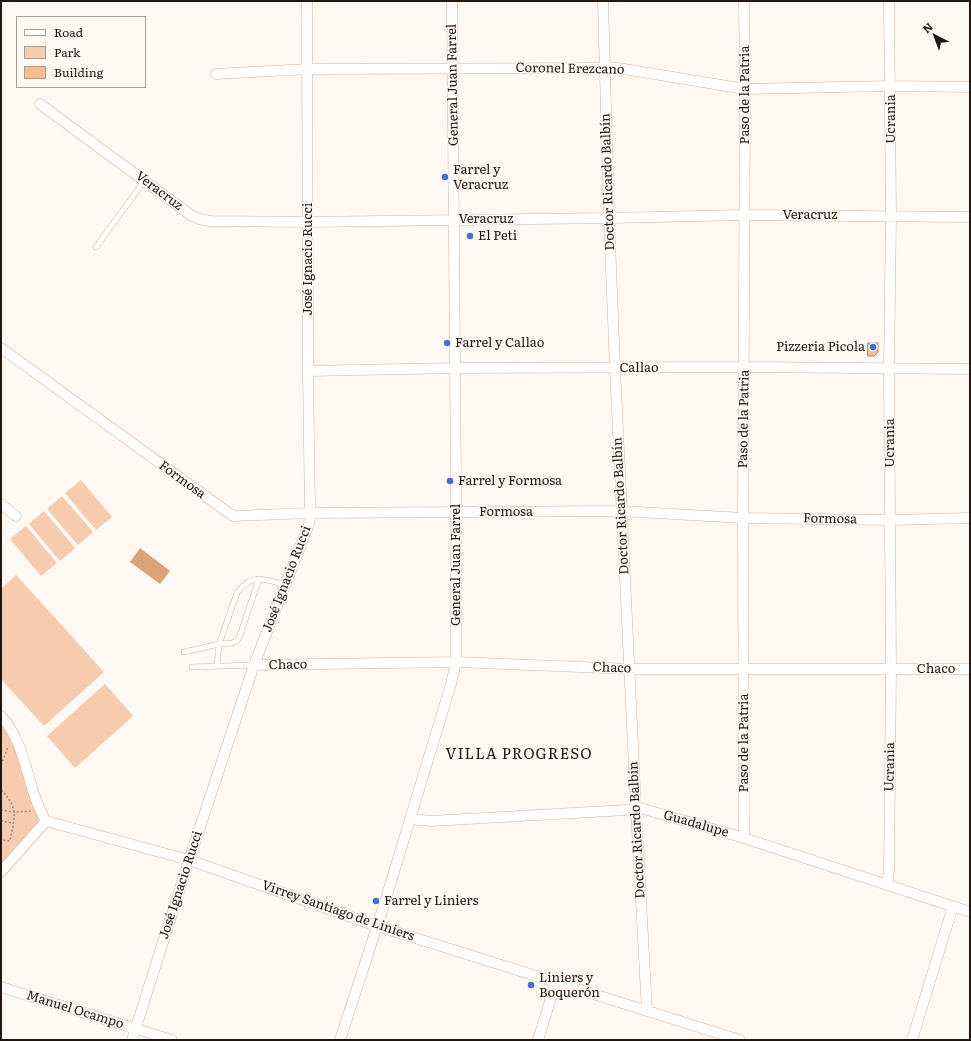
<!DOCTYPE html>
<meta charset="utf-8">
<style>
body{margin:0}
#map{position:relative;width:971px;height:1041px;overflow:hidden;background:#fff8f3;font-family:Literata,serif}
canvas{display:block}
.frame{position:absolute;inset:0;border:2px solid #22160e;pointer-events:none}
.legend{position:absolute;left:16px;top:16px;width:130px;height:72px;box-sizing:border-box;background:#fff8f3;border:1px solid #a79e97;margin:0;padding:5px 7px;list-style:none;font-size:12px;color:#22160e}
.legend li{display:flex;align-items:center;gap:8px;height:20px}
.legend b{width:20px;border:1px solid #a79e97}
.north{position:absolute;left:915px;top:16px;width:40px;height:40px;-webkit-text-stroke:3px #fff8f3;paint-order:stroke;rotate:318deg;font-size:11px;font-weight:700;line-height:16px;text-align:center;color:#22160e}
.north::after{content:'';display:block;margin:auto;width:14px;height:18px;background:#22160e;clip-path:polygon(50% 0,100% 100%,50% 72%,0 100%)}
</style>
<div id="map">
<canvas width="971" height="1041"></canvas>
<div class="frame"></div>
<ul class="legend">
<li><b style="height:5px;background:#fff"></b>Road</li>
<li><b style="height:11px;background:#f6cbae"></b>Park</li>
<li><b style="height:11px;background:#f9bd92"></b>Building</li>
</ul>
<div class="north">N</div>
</div>
<script>
const context = document.querySelector('canvas').getContext('2d');
context.lineJoin = 'round';
function paint(path, color) { context.fillStyle = color; context.fill(path, 'evenodd'); }
function strokePath(path, color, width, dash) { context.strokeStyle = color; context.lineWidth = width; context.lineCap = dash ? 'butt' : 'round'; context.setLineDash(dash || []); context.stroke(path); }
function write(font, color, halo, rows, align = 'center') {
  context.font = font + ' Literata,serif'; context.lineWidth = 3; context.setLineDash([]); context.textBaseline = 'middle'; context.strokeStyle = halo; context.fillStyle = color; for (const [text, x, y, turn = 0] of rows) {
    context.save(); context.translate(x, y); context.rotate((+turn || 0) * Math.PI / 180); context.textAlign = isNaN(turn) ? turn : align; if (halo) context.strokeText(text, 0, 0); context.fillText(text, 0, 0); context.restore();
  }
}
paint(new Path2D(`
 M81 480 112 517 96 530 65 493Z
 M62 496 93 532 78 545 47 509Z
 M44 511 75 548 60 561 29 524Z
 M26 526 57 563 41 576 10 539Z
 M16 575 104 672 44 726 1 679V589Z
 M105 684 133 716 75 768 47 736Z
 M3 718 46 821 1 872V720Z`), '#f6cbae');
paint(new Path2D(`
 M140 548 170 571 160 584 130 562Z`), '#dca278');
const building = new Path2D(`
 M868 343H878V352L874 356H868Z`);
paint(building, '#f9bd92');
strokePath(building, '#a48671', 1);
const lane = new Path2D(`
 M96 247 145 180
 M184 652 219 644 232 643 237 641 240 635 259 579
 M217 666 219 644 237 593C251 573 265 579 286 585
 M192 667 254 665`);
const street = new Path2D(`
 M603 1 609 218 615 368 636 809 647 1011
 M744 1 745 89 743 518 744 838
 M216 74 308 69 618 68 745 89 890 86 970 87
 M40 104 192 216 200 219 210 221 307 222 609 218 744 215 970 217
 M1 348 233 516 310 513 621 511 743 518 891 520 970 518
 M308 371 454 368 745 367 970 369
 M1 504 16 516
 M254 665 456 662 630 669H970
 M1 716C28 746 26 788 46 821L189 860 377 926 740 1040
 M410 819 431 821 644 809 744 838 970 912
 M1 872 46 821
 M887 885 889 871 891 669 889 369 891 216 889 1
 M1 987 172 1040
 M132 1040 189 860 254 665 309 524 310 513 308 371 307 1
 M340 1040 384 905 451 684 456 662V482L452 1
 M538 1040 556 982
 M912 1040 953 906`);
strokePath(lane, '#d2b29d', 6);
strokePath(street, '#d2b29d', 11);
strokePath(new Path2D(`
 M1 765 8 747
 M1 790C20 809 14 818 10 841L1 840
 M1 810 15 812 31 811
 M1 821 13 823`), '#99908a', 1.5, [2, 2]);
strokePath(lane, '#fff', 5);
strokePath(street, '#fff', 10);
for (const [x, y, r, color] of [
 [445,177,4,"#456cdf"],
 [470,236,4,"#456cdf"],
 [447,343,4,"#456cdf"],
 [873,347,4,"#456cdf"],
 [450,481,4,"#456cdf"],
 [376,901,4,"#456cdf"],
 [531,985,4,"#456cdf"]
]) { const dot = new Path2D(); dot.arc(x, y, r, 0, 2 * Math.PI); context.fillStyle = color; context.fill(dot); strokePath(dot, '#fff8f3', 1.5); }
write('13px', '#22160e', '#fff8f3', [
 ["Coronel Erezcano",570,69,1],
 ["General Juan Farrel",453,85,-91],
 ["Paso de la Patria",745,95,-90],
 ["Ucrania",891,119,-90],
 ["Doctor Ricardo Balbín",608,182,-92],
 ["Veracruz",159,191,37],
 ["Veracruz",810,215],
 ["Veracruz",486,219],
 ["José Ignacio Rucci",308,259,-90],
 ["Callao",639,368],
 ["Paso de la Patria",744,419,-89],
 ["Ucrania",890,443,-90],
 ["Formosa",182,480,36],
 ["Doctor Ricardo Balbín",621,506,-93],
 ["Formosa",506,512],
 ["Formosa",830,519,1],
 ["General Juan Farrel",456,565,-90],
 ["José Ignacio Rucci",287,579,-69],
 ["Chaco",288,665,-1],
 ["Chaco",612,668,2],
 ["Chaco",936,669],
 ["Paso de la Patria",744,743,-90],
 ["Ucrania",890,767,-89],
 ["Guadalupe",696,824,16],
 ["Doctor Ricardo Balbín",637,830,-93],
 ["José Ignacio Rucci",181,885,-72],
 ["Virrey Santiago de Liniers",338,911,19],
 ["Manuel Ocampo",75,1010,17]
]);
write('13px', '#22160e', '#fff8f3', [
 ["Farrel y",453,170],
 ["Veracruz",453,185],
 ["El Peti",478,236],
 ["Farrel y Callao",455,343],
 ["Pizzeria Picola",865,347,"right"],
 ["Farrel y Formosa",458,481],
 ["Farrel y Liniers",384,901],
 ["Liniers y",539,978],
 ["Boquerón",539,993]
], 'left');
context.letterSpacing = '1px';
write('15px', '#22160e', '#fff8f3', [
 ["VILLA PROGRESO",519,755]
]);
context.letterSpacing = '0px';
</script>
